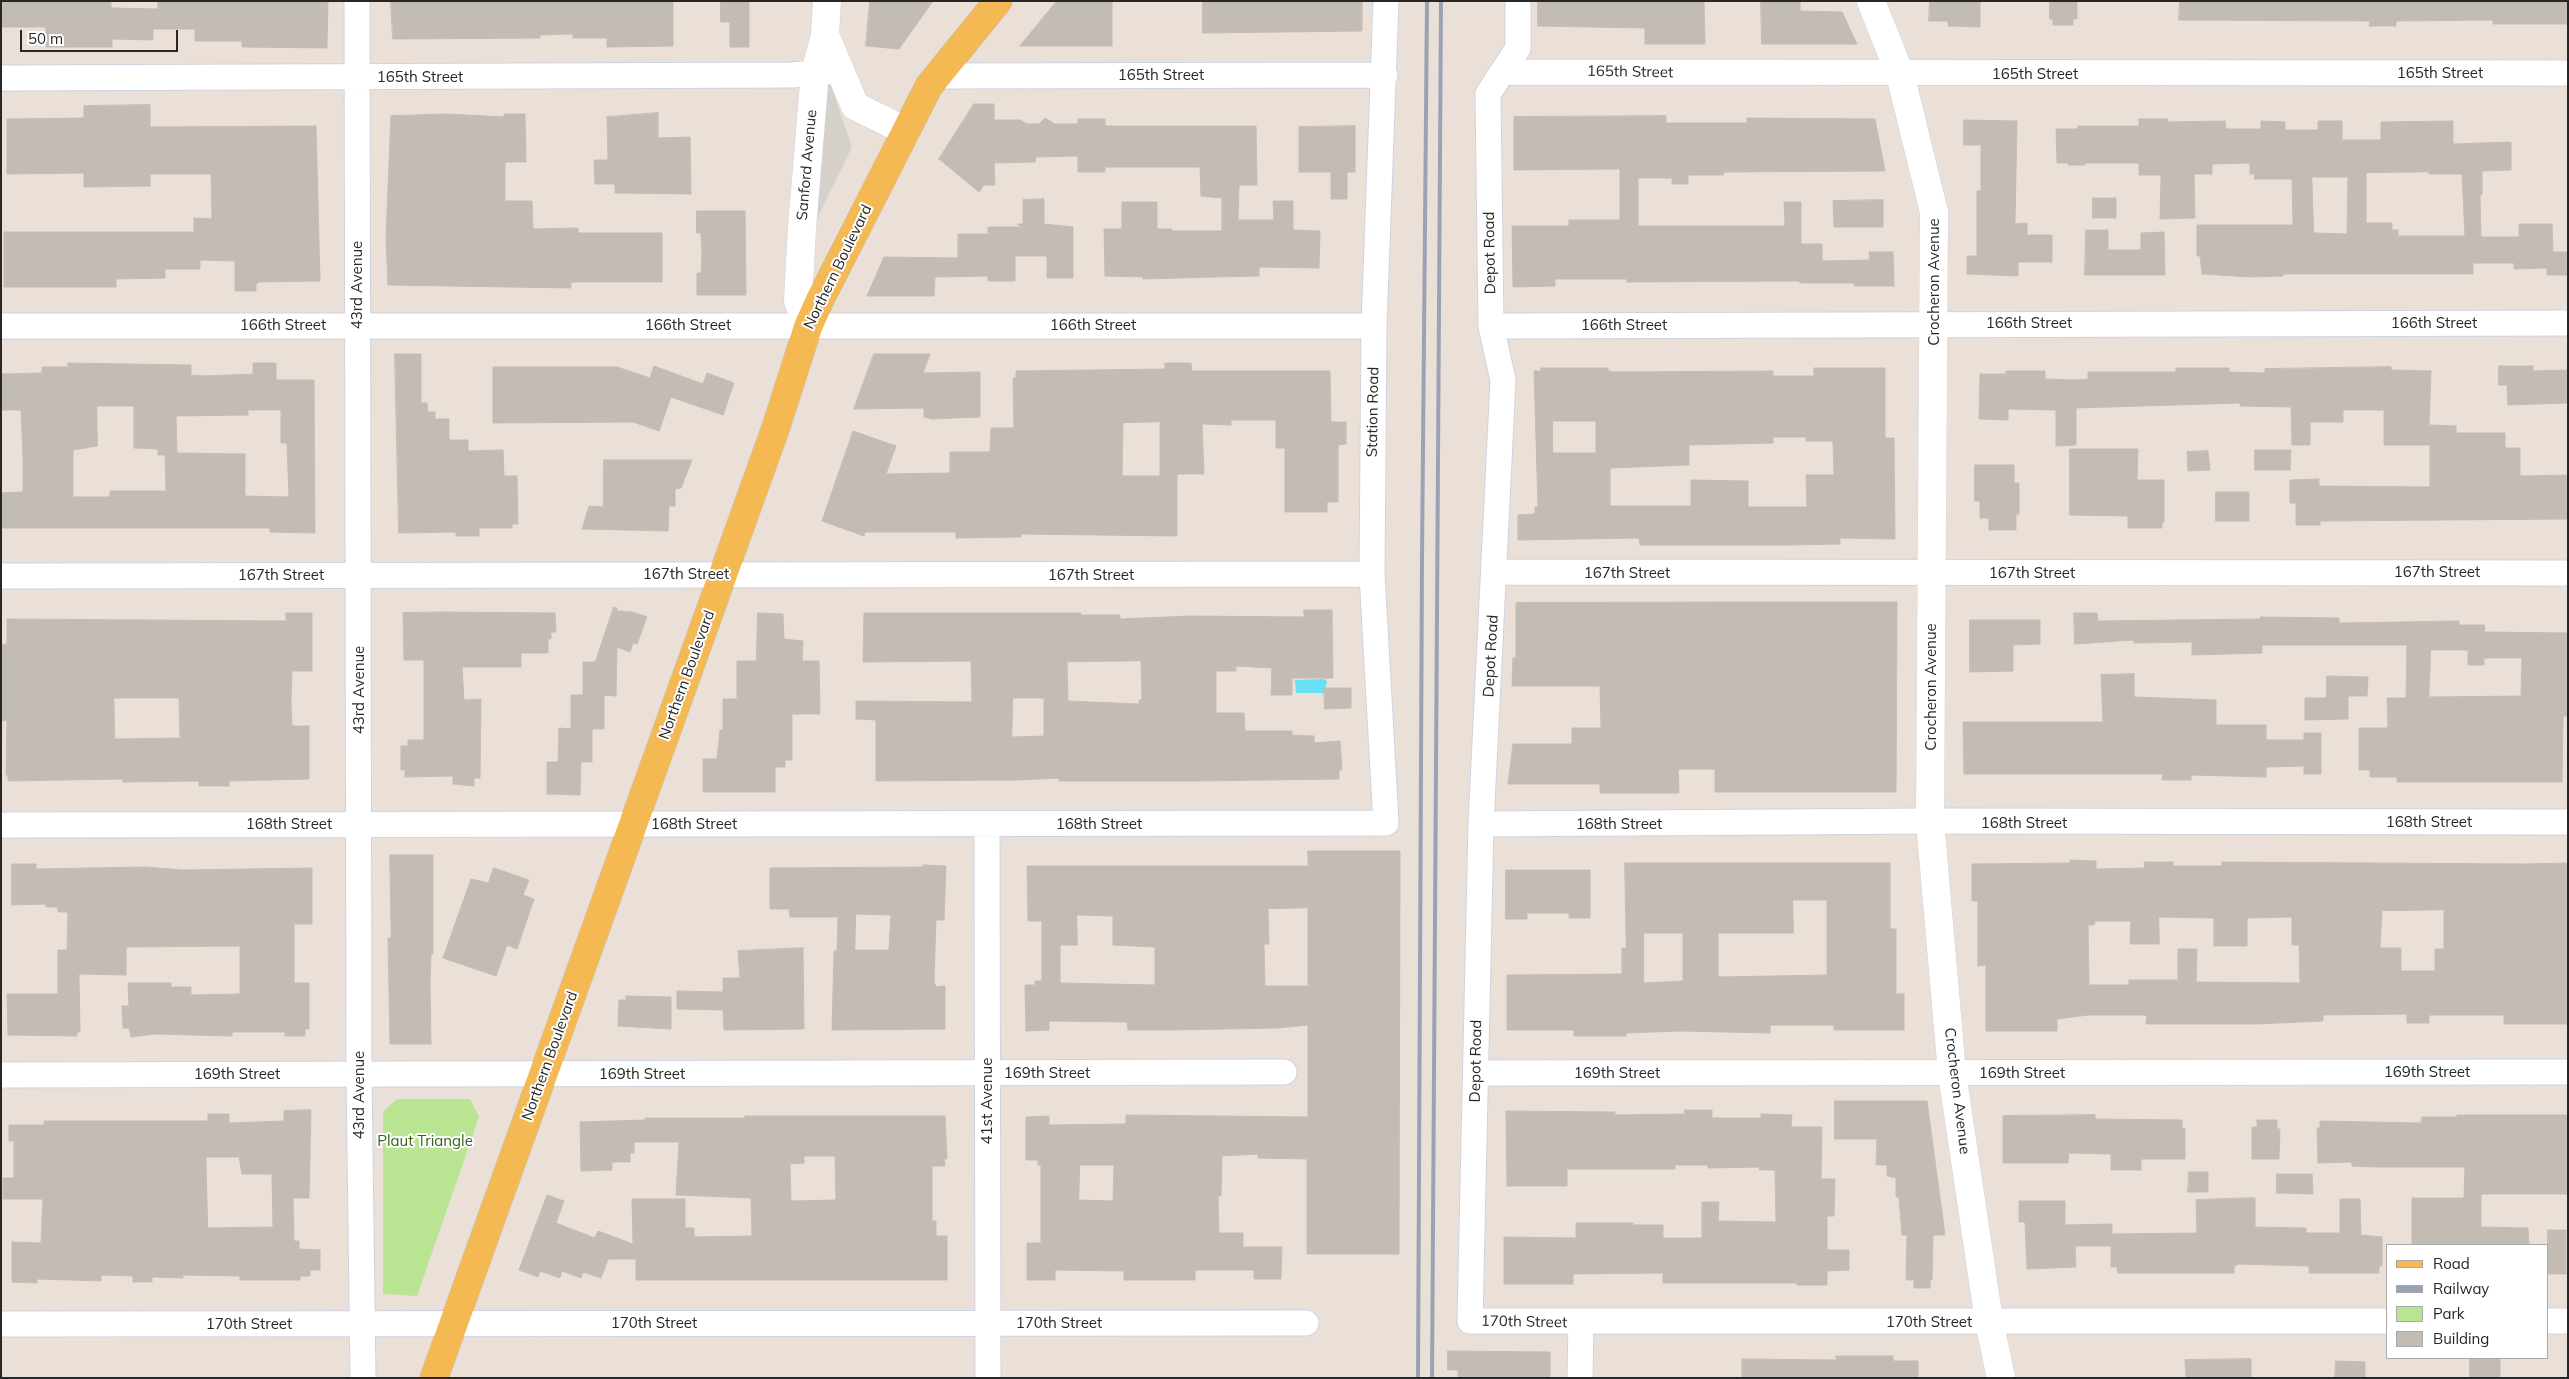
<!DOCTYPE html>
<style>
body{margin:0}
#map{position:relative;width:2569px;height:1379px;overflow:hidden;background:#ebe0d8;font-family:Mulish,sans-serif}
canvas{display:block}
.frame{position:absolute;inset:0;border:2px solid #272727;pointer-events:none}
.legend{position:absolute;left:2386px;top:1244px;width:162px;height:115px;box-sizing:border-box;background:#fff;border:1px solid #a9a9a9;margin:0;padding:6px 9px;list-style:none;font-size:15px;color:#272727}
.legend li{display:flex;align-items:center;gap:10px;height:25px}
.legend b{width:25px;border:1px solid #a9a9a9}
.scale{position:absolute;left:20px;top:30px;width:158px;height:22px;box-sizing:border-box;border:2px solid #272727;border-top:0;padding-left:6px;font-size:15px;line-height:18px;white-space:nowrap;color:#272727;-webkit-text-stroke:4px #fff;paint-order:stroke}
</style>
<div id="map">
<canvas width="2569" height="1379"></canvas>
<div class="frame"></div>
<ul class="legend">
<li><b style="height:6px;background:#f5b953"></b>Road</li>
<li><b style="height:6px;background:#9ba2b3"></b>Railway</li>
<li><b style="height:14px;background:#b9e491"></b>Park</li>
<li><b style="height:14px;background:#c2bcb4"></b>Building</li>
</ul>
<div class="scale">50 m</div>
</div>
<script>
const context = document.querySelector('canvas').getContext('2d');
context.lineJoin = 'round';
function paint(path, color) { context.fillStyle = color; context.fill(path, 'evenodd'); }
function strokePath(path, color, width, dash) { context.strokeStyle = color; context.lineWidth = width; context.lineCap = dash ? 'butt' : 'round'; context.setLineDash(dash || []); context.stroke(path); }
function write(font, color, halo, rows, align = 'center') {
  context.font = font + ' Mulish,sans-serif'; context.lineWidth = 4; context.setLineDash([]); context.textBaseline = 'middle'; context.strokeStyle = halo; context.fillStyle = color; for (const [text, x, y, turn = 0] of rows) {
    context.save(); context.translate(x, y); context.rotate((+turn || 0) * Math.PI / 180); context.textAlign = isNaN(turn) ? turn : align; if (halo) context.strokeText(text, 0, 0); context.fillText(text, 0, 0); context.restore();
  }
}
paint(new Path2D(`
 M397 1099H470L479 1117 417 1296 383 1294V1112Z`), '#b9e491');
paint(new Path2D(`
 M828 77 852 147 815 223Z`), '#d6d0cb');
paint(new Path2D(`
 M1324 679 1327 681 1324 693H1296L1295 680Z`), '#66e0f2');
const building = new Path2D(`
 M1 1H111V8L158 9V1H328L327 48 242 47V41H195V29H153V40L112 39V47H46V27H1Z
 M391 1H673V46L607 47V38H573V34L540 35V38L393 39Z
 M721 1H749V47H730V22H721Z
 M870 1H933L899 49 866 46Z
 M1057 1H1112V46H1020Z
 M1203 1H1362V31L1203 33Z
 M1538 1H1704L1705 44H1645V28L1538 26Z
 M1761 1H1800V11L1842 12 1857 44H1762Z
 M1930 1H1980V27L1948 26V21H1929Z
 M2050 1H2077V19H2073V25H2053V19H2050Z
 M2180 1H2568V24H2493V20L2396 21V26H2369L2370 21 2179 20Z
 M974 104H994V120H1020L1027 124H1039L1045 118 1055 124H1078V119H1105V126H1256L1257 185H1239L1238 220H1274L1273 201H1293V230L1320 231 1319 268 1259 267V276L1213 277 1143 279V277L1105 276 1104 229H1122V202H1157V229H1172V231H1222V198L1201 196 1200 167H1105V172H1078V156L1036 157 1035 162 994 163 995 185H984L979 192 939 159Z
 M150 105V127L316 126 320 281 259 282 256 284V291H235V261L200 260V269H165V278L116 279V287H4V232H194V218L212 219 211 174H150V186L84 187V173L7 174V119L84 118V106Z
 M658 113V138L690 137 691 194 615 193V184H595L594 160H608L607 117Z
 M448 114 504 117V114H525L526 162H505V201H532L533 229 578 228V233H662V282H571V288L388 285 386 237 391 116Z
 M1666 116V123H1747V118L1875 119 1885 171 1724 172 1723 175H1688V184H1672V178H1638V226H1785L1784 202H1801V244H1822V261L1870 260 1869 252H1893L1894 286H1854V283H1802L1797 281 1627 282V279H1555V286L1513 287 1512 226H1569V220H1620V169L1514 170V117Z
 M2139 119H2168V122L2225 121 2226 129H2261V121L2285 122V130H2318V121H2342V140H2381V122L2453 121V144L2511 142V170L2482 171V195H2480L2481 237H2519V224H2552L2553 252H2568V275H2547V268L2514 269V263H2473V274H2283V276L2251 277 2202 274 2200 256H2197V225H2293L2292 179H2254L2255 174H2250V163L2212 164V174H2194L2195 218 2160 219 2161 175H2139V163H2085V165H2068V163H2057L2056 129H2078V126H2139ZM2429 172V174H2462L2465 236H2398V230H2392V223H2366V173ZM2312 177H2348L2347 234 2314 233Z
 M1964 120 2017 121 2015 224 2027 223V235H2052V262H2018V276L1967 274V256H1977V191H1981V145H1964Z
 M1355 126V172H1347V199H1331V172H1299V127Z
 M2093 198H2116V218H2093Z
 M1044 199V224L1073 227V278H1047V256H1015V281H988V276L935 277 934 296H867L884 257 958 258V234H988V227H1022L1017 224H1023V200Z
 M1883 200V227H1834L1833 201Z
 M697 211H745L746 295H697V273H701L702 254 701 233H697Z
 M2086 230H2108V250H2141V233L2164 232 2165 275H2085Z
 M395 354H421V403H427L428 412H435V419H449V440H468V451L503 450 504 476H517L518 524H512V528H479V536H456V532L399 533Z
 M874 354H930L923 373 980 372V417L932 419 924 417V408L854 409Z
 M68 363 191 365V375L204 376 253 374V363H276V380H314L315 533 270 532V528H1V493L23 492V456L21 410H1V374L42 373V367H68ZM97 406H134V448L158 449V455H165L166 491H110V497H73V450L97 446ZM248 410H281V443H287L289 497 245 496V454L177 453 176 416 248 415Z
 M1165 363H1191L1192 371H1330L1331 422H1346V444L1338 445V502H1327V512H1285V448H1276V420H1231V425L1202 424 1204 474H1177V536L1021 534V537L956 538V532H865L864 536 822 521 853 431 896 446 886 474 950 473V452H990L991 428H1014L1013 378H1016V371L1165 369ZM1160 422V476H1122L1123 423Z
 M654 366 703 384 707 373 734 383 723 415 671 397 659 431 633 422 493 423V367H617L650 378Z
 M2499 366H2533V371L2568 370V403L2508 405 2507 385H2499Z
 M2391 367V370L2431 371 2429 425 2456 426V433H2505V448H2520V476L2568 475V519L2320 521V525H2296V503H2290V480L2319 479V486L2430 487V445H2384V410H2343V422H2310V445H2292L2291 407 2240 406V403L2076 408V445L2056 446V410L2008 409V420L1979 419 1980 374H2006V371H2045V379L2074 380 2088 379V372H2176V368H2229V372L2265 373V369Z
 M1541 368H1608V371L1615 372 1773 371V376H1814V368H1885V438H1894L1895 539 1840 538V544L1793 545H1640L1639 538 1518 540V515L1535 514V507H1538L1534 371H1541ZM1553 421H1596V453H1553ZM1773 437H1806V441H1833L1834 475H1806L1807 507H1748V481L1691 480V506H1610V468L1689 465V445L1773 443Z
 M2070 449H2138L2137 480H2164V522H2162V528H2128V516L2070 515Z
 M2255 450H2291L2290 470H2255Z
 M2208 451 2210 470 2188 471 2187 452Z
 M604 460H692L681 488 675 489V506H669L668 531 582 529 589 506 603 507Z
 M1975 465H2014V483H2019V514H2016V530H1989V518H1980V501H1975Z
 M2216 492H2249V521H2216Z
 M1734 602H1897L1896 792H1715V769H1678L1679 793H1600V784H1508L1513 744H1572V728H1601L1600 686H1512L1513 658H1516V603Z
 M614 607 617 608V611L633 612 647 617 637 644 633 643 630 652 617 647 616 696 604 695V729H592V762H581L580 795 547 794V762H558L559 728 571 729V695H583V662H595Z
 M1304 610H1332L1333 678H1292V695H1271L1272 668 1236 666V671H1216V713H1244L1245 731H1292V735L1314 736V743L1340 741 1342 770H1339V779L1196 781H1059V778L1017 780 876 781V720L856 719V701L972 702 971 661 863 662 864 613H1081V615H1120V619L1189 616 1304 617ZM1141 661 1142 700H1139V704L1068 701 1067 662ZM1013 698H1044V736L1012 737Z
 M442 612 555 613 556 632H551V639H548V653H521V667H462L464 700 481 699 480 778H474V786L453 784V776L405 777V769L401 770V746H408V740H424V660H404L403 613Z
 M286 613H312V671H292L291 703 292 726H309V779L229 781V786H199V781L123 782V779L8 781V775H6L7 720 1 721V645L7 644V619L286 621ZM114 698H179L180 738 115 739Z
 M758 613 783 614 784 639 803 641 802 661H819L820 714H792V760H785V767H775V792H703V759H717L720 730H723V699H737V661H756Z
 M2074 613H2097L2098 621 2260 619V617L2339 618V623L2459 621V625H2485L2484 632 2568 633V716H2563L2562 782H2397V777H2370V770H2359V728H2388L2387 698H2406L2407 645H2262V653L2192 655V642L2134 643V640L2075 644ZM2431 650H2468V665H2484V658H2522L2521 696 2429 697Z
 M1970 620H2040V644L2013 645V671L1970 672Z
 M2134 674V697L2216 700V725H2266V740H2304V733H2321V774H2304V766L2266 767V777L2191 775V780H2162L2163 774H1964L1963 722H2103L2101 675Z
 M2327 676 2368 677 2367 696H2348V719L2305 720V698H2326Z
 M1324 688H1351V708L1325 709Z
 M1308 851H1400L1399 1254H1307V1159L1258 1158V1154L1222 1156 1221 1196H1218L1219 1233H1243V1247H1282L1281 1279H1254V1270H1195V1280H1124V1271L1055 1270V1280H1027V1243H1041V1165H1038V1160H1026V1117L1049 1116V1125L1126 1124V1115L1308 1117V1025L1277 1028 1170 1030H1128L1127 1022 1049 1021V1030L1026 1031 1025 985H1035V981H1042V921H1028L1027 866H1308ZM1308 908V986H1265L1264 944H1269L1268 909ZM1077 915 1113 916V945L1155 947V985L1060 983V945H1077ZM1080 1165H1114L1113 1201 1079 1200Z
 M390 855H433V954L431 953 430 983 431 1044H390L388 938H391Z
 M2070 860 2096 861V869L2145 868 2144 862H2173V866H2222V862L2523 864 2568 863V1024H2504V1015H2429V1023H2407V1014L2323 1015V1021L2255 1024H2146L2147 1016 2144 1015H2088L2057 1019V1031H1986V965L1978 966V901H1972V864L2070 863ZM2444 910V949H2435V971H2401V948H2380L2382 911ZM2159 917 2214 918V946H2247V918L2292 917V945H2299L2300 983 2196 982 2197 949H2178V980H2129V985H2089L2088 925H2094L2095 921H2131L2130 944H2159Z
 M1625 863H1890V929H1896V994H1904V1030H1834V1025H1770V1033L1680 1031 1626 1033V1036H1574V1030H1507V975L1622 974V948H1626ZM1793 900H1827V975L1718 977V933H1793ZM1644 933H1683V981L1644 983Z
 M12 864H36V869L145 867 182 870 312 868V924H294V983H309V1029H305V1036H285V1032H232V1036L154 1034 131 1037 129 1028H123L122 1006H129L128 983H171V987H191V995L240 994V946L126 947V975L79 974 80 1032H77V1036L8 1035 7 994H58V950H67L68 912H58V907H46V904L12 905Z
 M923 865 946 866 944 920H936L934 982 936 987 945 986V1029L832 1030 834 951H837L838 917H790L789 909H770V868L923 867ZM856 914 891 915 889 950H855Z
 M494 868 529 880 523 895 534 899 517 949 507 945 496 976 443 958 471 879 488 883Z
 M1506 870H1590V918H1569V913H1527V919H1506Z
 M803 948 804 1029 724 1030 723 1010 677 1009V991L723 992V978H740L738 951Z
 M626 996 671 997V1029L618 1026 619 1000H626Z
 M1835 1101H1927L1945 1235H1933L1932 1280H1930V1288H1914V1280H1906L1907 1235H1902L1899 1197H1896V1178L1887 1176V1165H1876L1877 1139H1835Z
 M311 1110 309 1198H293L294 1241H299V1249L320 1250V1270H310V1276H300V1280H240V1276L183 1275V1278L152 1277V1282H133V1276L101 1275V1281L37 1279V1283L12 1282V1242L41 1243 43 1199H3V1178H14V1141H9V1125H44V1121H208V1114H229V1123L284 1121V1111ZM206 1157H239L242 1174H272L273 1227 208 1228Z
 M1685 1110H1712V1118H1761V1114L1792 1115 1791 1127H1822L1821 1179H1835L1834 1216H1827V1250H1849V1270L1827 1271V1285H1797V1283H1663V1273L1573 1274V1284H1504V1237L1576 1238V1223H1633V1225H1663V1238H1702V1202H1719L1718 1221 1776 1222 1775 1170H1759L1760 1167 1708 1168V1165H1675V1169H1567V1186H1507L1506 1111 1615 1112V1115L1685 1114Z
 M2095 1115V1119L2182 1120V1128H2185V1159H2141V1170H2111V1154L2069 1153 2068 1163H2003V1116Z
 M2457 1115H2568V1194H2481V1227L2528 1228 2529 1245H2412V1198H2464L2465 1167H2374L2352 1166V1162L2318 1163 2317 1128H2320V1121L2421 1123 2422 1117H2457Z
 M745 1116H945L947 1159H944L945 1166H932V1221H936V1236H947V1280H636V1259H608L601 1278 583 1272 581 1278 562 1271 560 1278 540 1271 538 1277 519 1270 547 1195 564 1201 556 1223 595 1238 598 1231 633 1244 632 1199H685V1228H694V1237L752 1236 751 1198 676 1195 679 1142H634V1153H630V1162H612V1170L581 1171 580 1122 645 1120V1118H745ZM804 1156H835L836 1200 791 1201 790 1164 804 1163Z
 M2257 1120H2277V1129H2280L2279 1159H2252V1127H2257Z
 M2189 1172H2208V1192H2188Z
 M2277 1174H2312L2313 1194 2277 1193Z
 M2255 1198V1227L2306 1228V1233H2340V1199H2360L2361 1235 2382 1237V1266H2379V1273H2309V1266L2239 1264 2234 1266V1273H2118L2117 1267H2111V1246H2075L2076 1267 2027 1269 2025 1222H2019V1201H2065V1225L2112 1224V1234L2197 1233 2196 1200Z
 M2548 1230H2566V1274H2548Z
 M1448 1351 1550 1352V1378H1458V1370H1448Z
 M1836 1356H1893V1361H1918V1378H1742V1359L1836 1360Z
 M2470 1358 2500 1359V1378H2470Z
 M2251 1359V1378H2186L2185 1360Z
 M2336 1361 2365 1362V1378H2335Z`);
paint(building, '#c2bcb4');
strokePath(building, '#c6bcb2', 1);
const minor = new Path2D(`
 M357 1 359 1074 363 1378
 M1518 1V48L1488 94 1491 326 1503 380 1481 824 1470 1321H2388
 M1502 72 2568 73
 M937 76 1385 75
 M1 78 792 75 834 71
 M1 326H1374
 M1491 326 2568 323
 M1495 572 2568 573
 M1 576 1372 574
 M987 824 988 1378
 M1481 824 1930 821 2568 822
 M1 825 1386 823 1372 574 1374 326 1386 1
 M1476 1073 2568 1072
 M1 1075 1284 1072
 M2548 1321H2568
 M1 1324 1306 1323
 M1580 1378 1581 1322`);
const tertiary = new Path2D(`
 M1871 1 1900 74 1934 212 1930 821 1952 1073 1989 1321 2001 1378
 M825 35 855 106 906 131
 M808 327 798 301 802 228 815 73 825 35 827 1`);
const primary = new Path2D(`
 M434 1378 776 427 808 327 820 300 929 86 998 1`);
strokePath(minor, '#cdd4e1', 27);
strokePath(tertiary, '#cdd4e1', 29);
strokePath(primary, '#c3c3c3', 29);
strokePath(minor, '#fff', 25);
strokePath(tertiary, '#fff', 28);
strokePath(primary, '#f5b953', 28);
strokePath(new Path2D(`
 M1418 1378 1422 559 1427 1
 M1432 1378 1441 1`), '#9ba2b3', 4);
write('15px', '#272727', '#fff', [
 ["165th Street",1630,72,1],
 ["165th Street",2440,73],
 ["165th Street",2035,74],
 ["165th Street",1161,75],
 ["165th Street",420,77],
 ["Sanford Avenue",807,165,-85],
 ["Depot Road",1490,253,-91],
 ["Northern Boulevard",838,267,-64],
 ["Crocheron Avenue",1934,282,-90],
 ["43rd Avenue",357,285,-90],
 ["166th Street",2029,323],
 ["166th Street",2434,323],
 ["166th Street",283,325],
 ["166th Street",688,325],
 ["166th Street",1093,325],
 ["166th Street",1624,325],
 ["Station Road",1373,412,-89],
 ["167th Street",2437,572],
 ["167th Street",1627,573],
 ["167th Street",2032,573],
 ["167th Street",686,574],
 ["167th Street",281,575],
 ["167th Street",1091,575],
 ["Depot Road",1491,656,-87],
 ["Northern Boulevard",687,675,-70],
 ["Crocheron Avenue",1931,687,-90],
 ["43rd Avenue",359,690,-90],
 ["168th Street",2429,822],
 ["168th Street",2024,823],
 ["168th Street",289,824],
 ["168th Street",694,824],
 ["168th Street",1099,824],
 ["168th Street",1619,824],
 ["Northern Boulevard",550,1056,-70],
 ["Depot Road",1476,1061,-89],
 ["169th Street",2427,1072],
 ["169th Street",1047,1073],
 ["169th Street",1617,1073],
 ["169th Street",2022,1073],
 ["169th Street",237,1074],
 ["169th Street",642,1074],
 ["Crocheron Avenue",1957,1091,83],
 ["43rd Avenue",359,1095,-90],
 ["41st Avenue",987,1101,-90],
 ["170th Street",1524,1322,1],
 ["170th Street",1929,1322],
 ["170th Street",654,1323],
 ["170th Street",1059,1323],
 ["170th Street",249,1324]
]);
write('15px', '#316516', '#fff', [
 ["Plaut Triangle",425,1141]
]);
</script>
